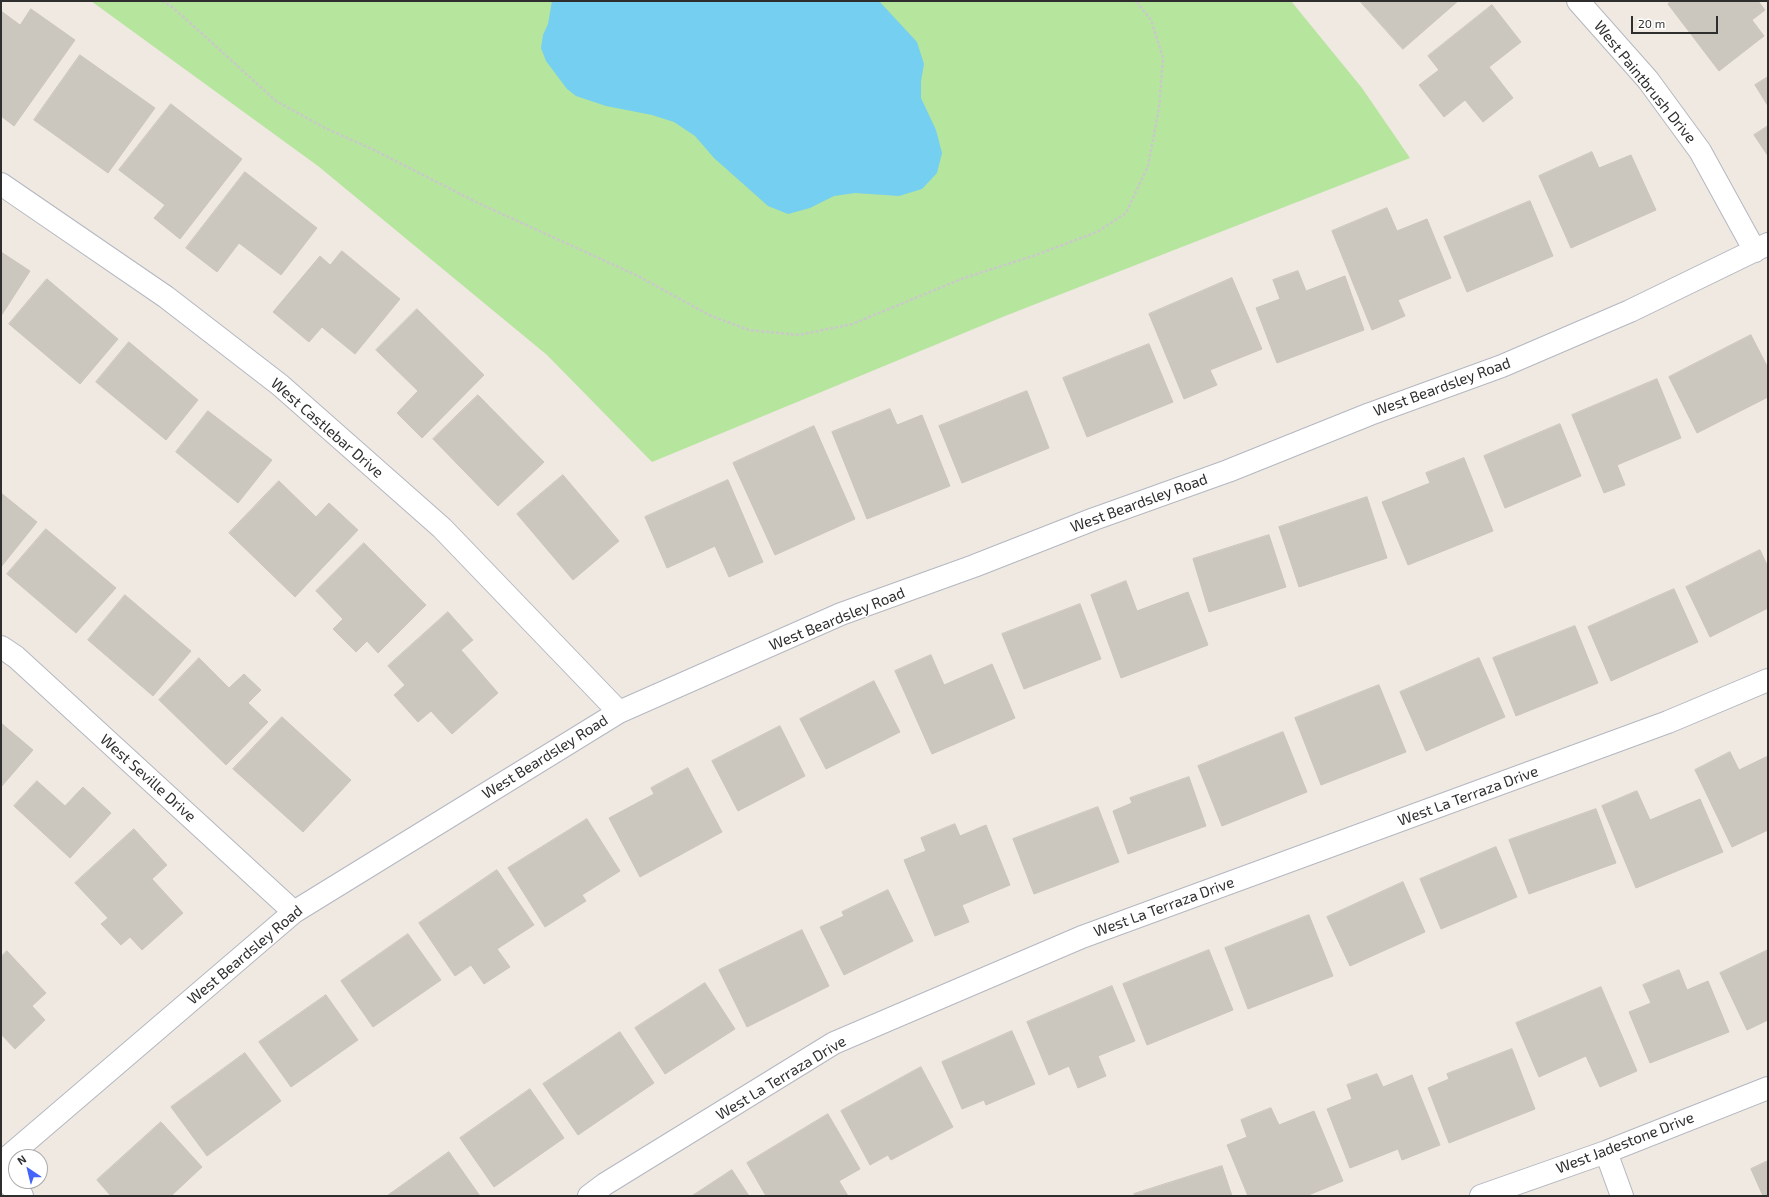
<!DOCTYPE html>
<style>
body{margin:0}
#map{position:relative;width:1769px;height:1197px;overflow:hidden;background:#efe9e1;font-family:"Exo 2",sans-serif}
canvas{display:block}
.frame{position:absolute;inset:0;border:2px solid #2e2e2e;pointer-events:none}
.north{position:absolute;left:8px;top:1149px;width:40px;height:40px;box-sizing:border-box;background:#fff;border:1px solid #ababab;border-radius:50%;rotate:325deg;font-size:11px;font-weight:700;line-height:16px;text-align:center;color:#2e2e2e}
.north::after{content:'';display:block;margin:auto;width:14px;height:18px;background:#4264fb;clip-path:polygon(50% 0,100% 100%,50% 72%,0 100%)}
.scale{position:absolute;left:1631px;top:16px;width:87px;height:18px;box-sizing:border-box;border:2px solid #2e2e2e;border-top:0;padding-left:5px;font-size:12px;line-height:14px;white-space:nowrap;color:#2e2e2e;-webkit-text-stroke:3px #fff;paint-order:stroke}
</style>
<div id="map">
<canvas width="1769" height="1197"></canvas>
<div class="frame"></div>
<div class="north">N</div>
<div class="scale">20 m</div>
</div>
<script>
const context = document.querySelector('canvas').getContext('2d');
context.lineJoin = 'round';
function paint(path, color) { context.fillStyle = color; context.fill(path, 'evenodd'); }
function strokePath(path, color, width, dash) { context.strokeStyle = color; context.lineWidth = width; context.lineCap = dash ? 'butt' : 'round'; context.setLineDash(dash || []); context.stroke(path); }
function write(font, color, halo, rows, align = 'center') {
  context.font = font + ' "Exo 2",sans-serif'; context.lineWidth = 3; context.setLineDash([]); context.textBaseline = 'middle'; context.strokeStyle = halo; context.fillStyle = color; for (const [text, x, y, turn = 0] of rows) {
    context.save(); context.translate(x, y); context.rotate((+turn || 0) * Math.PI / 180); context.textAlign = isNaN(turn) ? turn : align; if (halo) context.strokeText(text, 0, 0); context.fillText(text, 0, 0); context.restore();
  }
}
paint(new Path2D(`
 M91 1H1291L1362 88 1410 158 1005 316 652 462 547 355 318 166Z`), '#b6e59e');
paint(new Path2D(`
 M552 1H879L917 42 924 64 921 81V98L936 130 942 153 937 173 922 189 899 196 855 193 834 196 810 208 788 214 768 206 714 158 695 136 674 122 652 115 606 106 576 96 567 89 546 61 541 48 543 35 548 24Z`), '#75cff0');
const building = new Path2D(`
 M1360 1H1458L1403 49Z
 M1672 1H1758L1765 10 1752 20 1764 36 1719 71 1668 4Z
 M1492 5 1521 42 1489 67 1513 98 1483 122 1465 100 1444 117 1419 85 1439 70 1428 56Z
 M31 9 75 40 14 126 1 116V11L20 25Z
 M80 55 155 108 108 173 34 120Z
 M1768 77V106L1755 85Z
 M171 104 242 159 180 239 154 218 165 205 119 170Z
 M1768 126V156L1754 135Z
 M1592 152 1599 168 1631 155 1656 210 1571 248 1539 176Z
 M245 172 317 228 281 275 239 243 217 272 186 248Z
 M1530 201 1553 256 1467 292 1444 237Z
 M1387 208 1397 231 1427 219 1451 278 1398 300 1405 316 1372 330 1332 231Z
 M342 251 400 299 355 354 322 327 309 342 273 312 320 256 330 265Z
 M1 252 30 271 1 316Z
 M1298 271 1306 291 1345 276 1364 330 1277 363 1256 308 1280 299 1273 280Z
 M1232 278 1262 349 1210 370 1217 385 1184 399 1149 314Z
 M47 279 118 339 80 384 9 324Z
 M417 309 484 375 422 438 397 413 418 391 376 350Z
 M1751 335 1768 368V397L1697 433 1669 377Z
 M129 342 198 400 166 440 96 382Z
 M1149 344 1173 402 1087 437 1063 378Z
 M1657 379 1681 438 1617 465 1625 485 1604 493 1572 415Z
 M1027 391 1049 448 962 483 939 426Z
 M478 395 544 462 498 506 433 439Z
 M890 409 897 425 922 415 950 486 867 519 832 432Z
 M208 411 272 460 238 503 176 452Z
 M1560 424 1581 476 1505 508 1484 456Z
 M814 426 855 519 775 555 733 463Z
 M1464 458 1493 531 1408 565 1382 502 1430 483 1426 473Z
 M563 475 619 541 573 580 517 514Z
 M728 480 763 562 729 577 715 546 667 568 645 517Z
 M279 481 316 517 329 503 358 530 295 597 229 533Z
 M1 493 37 522 1 567Z
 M1367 497 1387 558 1299 587 1279 527Z
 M46 529 116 588 76 633 7 574Z
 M1269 535 1286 587 1209 612 1193 559Z
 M364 543 426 605 378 653 367 641 356 652 333 629 343 619 316 591Z
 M1760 550 1768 567V608L1710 637 1686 587Z
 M1126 581 1137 611 1188 592 1208 645 1121 678 1091 595Z
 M1674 589 1698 642 1611 681 1588 627Z
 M125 595 191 651 153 696 88 640Z
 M1080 604 1101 659 1024 689 1002 634Z
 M448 612 473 640 461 650 498 693 452 734 431 711 418 722 394 695 405 685 388 666Z
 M1575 626 1598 683 1516 716 1493 658Z
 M931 655 944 685 992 664 1015 718 932 754 895 671Z
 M199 658 229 688 244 674 261 690 248 703 268 722 226 765 159 700Z
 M1479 658 1505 717 1426 751 1400 692Z
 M874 681 900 732 826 769 800 719Z
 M1379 685 1406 752 1321 785 1295 718Z
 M282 717 351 780 303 832 233 769Z
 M1 723 33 750 1 787Z
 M780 726 805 776 738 811 712 761Z
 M1283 732 1307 792 1222 826 1198 766Z
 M1730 752 1739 770 1768 756V830L1732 847 1695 770Z
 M688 768 722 832 640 877 609 818 654 794 651 788Z
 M1189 777 1206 826 1128 854 1113 811 1132 803 1130 798Z
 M37 781 65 806 83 787 111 813 70 858 14 806Z
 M1637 791 1650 820 1700 799 1723 852 1636 888 1602 806Z
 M1098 807 1119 862 1034 894 1013 839Z
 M1596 809 1616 863 1529 894 1509 840Z
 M587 819 620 871 582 895 586 901 545 927 508 868Z
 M955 824 960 836 986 825 1010 885 962 905 969 922 935 936 904 860 926 851 921 838Z
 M134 829 167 865 152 879 183 913 142 950 130 937 121 945 101 924 108 918 75 883Z
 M1496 847 1517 897 1441 929 1420 879Z
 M497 870 534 925 497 949 510 967 484 984 471 965 455 976 419 923Z
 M1403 882 1425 932 1350 966 1327 917Z
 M888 890 913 941 844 975 820 927 844 916 842 912Z
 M1309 915 1333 976 1248 1009 1225 948Z
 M802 930 829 986 747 1027 719 970Z
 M408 934 441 980 373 1027 341 981Z
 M1209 950 1233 1010 1147 1045 1123 984Z
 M1768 950V1020L1747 1030 1720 973Z
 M7 951 46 993 32 1006 45 1020 15 1049 1 1034V957Z
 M1679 970 1687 990 1708 981 1729 1032 1650 1063 1629 1012 1651 1003 1643 985Z
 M705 983 735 1029 665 1074 635 1028Z
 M1112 986 1135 1041 1098 1056 1106 1076 1078 1088 1069 1066 1049 1075 1027 1022Z
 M1601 987 1637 1071 1600 1087 1586 1056 1539 1077 1516 1023Z
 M326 995 358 1040 291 1087 259 1042Z
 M1012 1031 1035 1084 986 1105 984 1100 962 1109 942 1062Z
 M620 1032 654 1083 578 1135 543 1084Z
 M1512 1049 1535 1109 1449 1143 1428 1088 1449 1079 1447 1074Z
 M245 1053 281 1101 207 1156 171 1107Z
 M921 1067 953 1127 891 1160 888 1155 870 1165 841 1111Z
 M1377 1074 1383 1087 1412 1075 1440 1145 1402 1160 1398 1149 1350 1168 1327 1109 1352 1099 1347 1085Z
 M530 1089 564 1138 494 1187 460 1138Z
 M1271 1108 1279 1125 1314 1111 1343 1181 1306 1196H1248L1227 1145 1247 1137 1241 1120Z
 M828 1114 860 1169 839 1181 848 1196H766L747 1163Z
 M161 1122 202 1167 171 1196H111L97 1180Z
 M449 1152 480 1196H387Z
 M1768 1161V1196H1763L1751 1169Z
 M1222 1166 1232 1196H1135L1134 1194Z
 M732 1170 749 1196H692Z`);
paint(building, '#cbc7bf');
strokePath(building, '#cbc5ba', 1);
const minor = new Path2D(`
 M1578 1 1648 80 1700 151 1755 251
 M1 184 166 297 280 385 442 528 619 712
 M1 647 16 657 294 912
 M1606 1152 1622 1196
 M1 1163 294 912 619 712 841 614 974 566 1094 519 1228 471 1370 414 1502 366 1630 311 1768 244
 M1 1177 22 1196
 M589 1196 605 1184 834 1043 1082 937 1668 722 1768 680
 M1481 1196 1606 1152 1768 1088`);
strokePath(minor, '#b4b7c1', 24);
strokePath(new Path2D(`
 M162 1 171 6 199 31 276 101 325 128 374 150 478 203 638 276 709 315 749 330 799 335 852 324 964 278 1036 255 1097 232 1126 213 1148 166 1159 108 1163 58 1151 20 1136 1`), '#c9c9c9', 2.5, [3, 2]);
strokePath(minor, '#fff', 22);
write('15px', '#2e2e2e', '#fff', [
 ["West Paintbrush Drive",1645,82,51],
 ["West Beardsley Road",1442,387,-20],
 ["West Castlebar Drive",327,428,41],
 ["West Beardsley Road",1139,503,-20],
 ["West Beardsley Road",837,619,-22],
 ["West Beardsley Road",545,757,-32],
 ["West Seville Drive",148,778,42],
 ["West La Terraza Drive",1468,796,-20],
 ["West La Terraza Drive",1164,907,-20],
 ["West Beardsley Road",245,955,-40],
 ["West La Terraza Drive",781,1078,-31],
 ["West Jadestone Drive",1625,1143,-21]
]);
</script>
